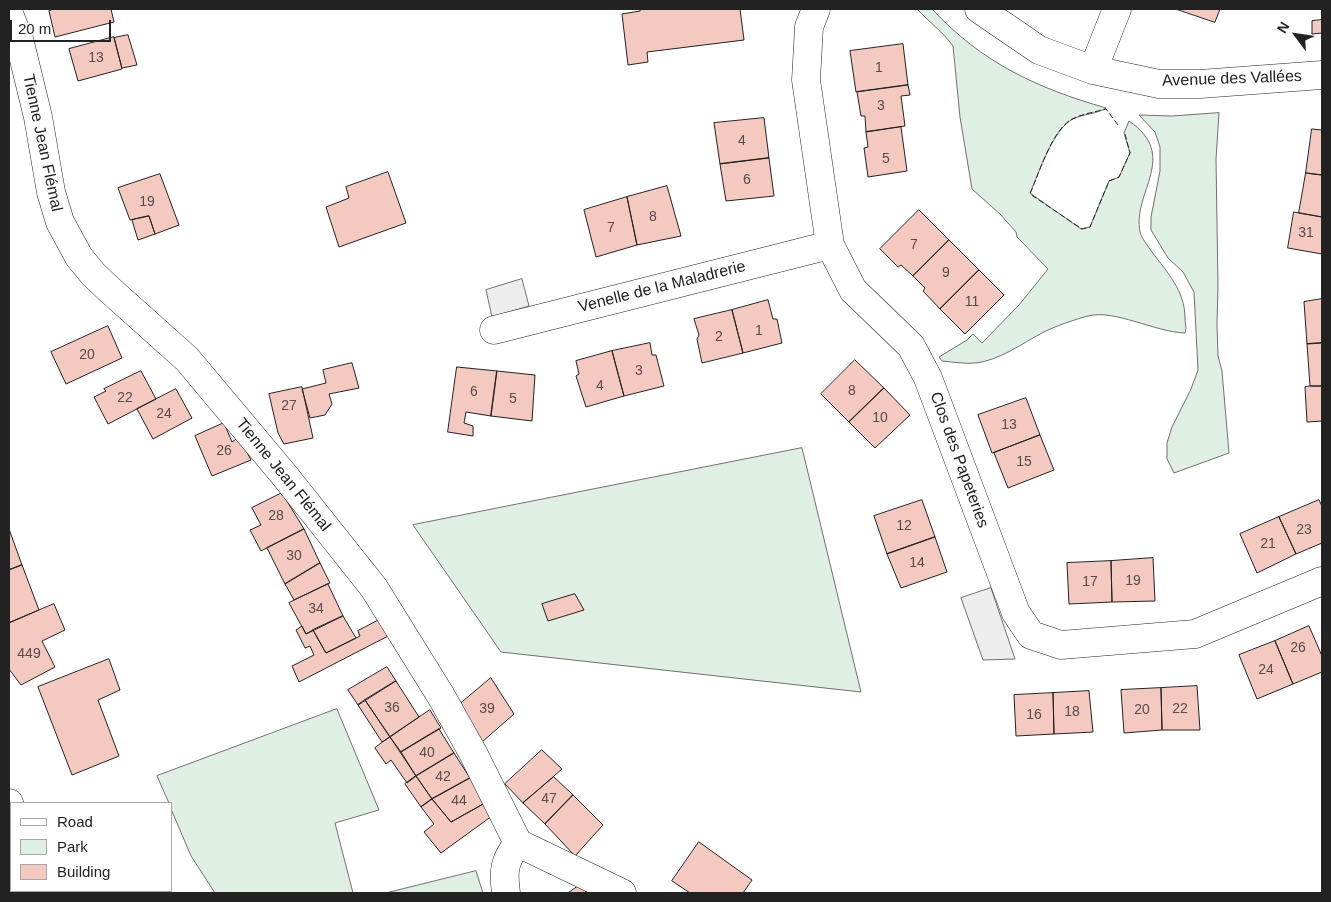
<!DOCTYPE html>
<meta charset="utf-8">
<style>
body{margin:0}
#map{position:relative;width:1331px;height:902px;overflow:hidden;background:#fff;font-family:Arial,sans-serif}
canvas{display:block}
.frame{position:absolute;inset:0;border:10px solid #222;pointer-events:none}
.legend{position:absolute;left:10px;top:802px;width:162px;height:90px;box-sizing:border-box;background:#fff;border:1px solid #a7a7a7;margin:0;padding:6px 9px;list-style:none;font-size:15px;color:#222}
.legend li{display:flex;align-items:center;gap:10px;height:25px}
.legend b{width:25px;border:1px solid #a7a7a7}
.north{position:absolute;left:1271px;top:10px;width:50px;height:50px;-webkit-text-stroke:4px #fff;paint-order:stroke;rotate:301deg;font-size:14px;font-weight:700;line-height:20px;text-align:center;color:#222}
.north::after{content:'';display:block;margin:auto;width:18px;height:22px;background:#222;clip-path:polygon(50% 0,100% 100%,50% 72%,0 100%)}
.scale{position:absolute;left:10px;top:20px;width:101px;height:22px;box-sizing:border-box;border:2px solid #222;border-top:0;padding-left:6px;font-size:15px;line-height:18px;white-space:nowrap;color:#222;-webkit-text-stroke:4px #fff;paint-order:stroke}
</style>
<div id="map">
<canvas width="1331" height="902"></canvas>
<div class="frame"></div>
<ul class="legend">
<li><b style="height:6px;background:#fff"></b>Road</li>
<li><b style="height:14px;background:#e0efe3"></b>Park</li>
<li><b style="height:14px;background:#f3c9c0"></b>Building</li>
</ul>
<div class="north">N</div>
<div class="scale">20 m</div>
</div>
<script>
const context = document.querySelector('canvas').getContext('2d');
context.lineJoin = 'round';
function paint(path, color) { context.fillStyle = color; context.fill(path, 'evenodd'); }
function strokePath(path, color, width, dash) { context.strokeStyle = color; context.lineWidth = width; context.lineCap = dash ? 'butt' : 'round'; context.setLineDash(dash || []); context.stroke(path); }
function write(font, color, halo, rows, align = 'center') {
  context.font = font + ' Arial,sans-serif'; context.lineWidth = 4; context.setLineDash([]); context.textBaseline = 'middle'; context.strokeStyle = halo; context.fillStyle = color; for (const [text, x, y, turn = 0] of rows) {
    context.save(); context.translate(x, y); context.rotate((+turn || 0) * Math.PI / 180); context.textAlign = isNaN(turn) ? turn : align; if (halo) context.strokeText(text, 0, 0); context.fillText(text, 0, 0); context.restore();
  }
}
const green = new Path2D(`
 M917 9H932C982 63 1037 88 1106 108 1097 114 1083 114 1073 119 1053 129 1039 173 1030 193L1081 229 1090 227 1109 181 1119 177 1130 153 1124 133 1129 121C1180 156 1132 192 1140 232 1142 239 1148 246 1152 252 1167 272 1185 291 1185 318 1185 324 1187 328 1185 333 1155 332 1114 309 1088 316 1076 319 1053 327 1042 333 1021 344 1000 360 976 363 965 364 953 362 942 361L939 357 967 340 973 334 982 343 1019 305 1048 269 1017 237 1016 232 1000 214 972 189 960 117 953 46C943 32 929 22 917 9Z
 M1219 113 1216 159 1218 286 1217 324 1218 356 1222 371 1229 453 1174 473 1167 459V443L1172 427 1191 389 1198 370 1194 292 1183 272 1168 258 1151 230V217L1160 171V147L1155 132 1139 115 1172 116Z
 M802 448 861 692 501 652 413 525Z
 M337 709 379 810 335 823 353 893H215L191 856 171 809V803H169L157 776Z
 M476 871 483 893H386Z`);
paint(green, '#e0efe3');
strokePath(green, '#6f6f6f', 1);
const parking = new Path2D(`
 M522 279 529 306 492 317 486 290Z
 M991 588 1015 659 983 660 961 598Z`);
paint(parking, '#ededed');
strokePath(parking, '#6f6f6f', 1);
const building = new Path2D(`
 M54 9H111L114 22 55 37 49 11Z
 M639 9H740L744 40 647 52 648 62 628 65 622 14 640 11Z
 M1176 9H1220L1215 22Z
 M1322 20V33L1312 34V21Z
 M128 35 137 65 122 68 114 38Z
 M114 37 122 69 78 81 69 49Z
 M903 44 908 85 856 92 850 51Z
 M908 85 910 95 901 96 905 126 866 132 865 116H861L857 92Z
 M764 118 769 158 720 164 714 123Z
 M901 127 907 171 868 177 864 148 868 147 866 132Z
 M1312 129 1322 130V175L1306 173Z
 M769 158 774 196 726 201 720 164Z
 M388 172 406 223 339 247 326 207 349 198 346 187Z
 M1306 173 1322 175V217L1299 213Z
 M160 174 179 225 155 234 149 216 130 220 118 188Z
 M667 186 681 236 637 245 627 197Z
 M627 197 637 245 596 257 584 210Z
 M919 210 949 240 913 276 901 265 898 267 880 249Z
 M1294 212 1322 217V254L1288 248Z
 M149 216 155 234 138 240 132 220Z
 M949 240 979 270 940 309 923 291 925 288 913 276Z
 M979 270 1004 295 965 334 940 309Z
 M1322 299V343L1307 344 1304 302Z
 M768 300 773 319H777L782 343 743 353 732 310Z
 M732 310 743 353 702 363 697 339 699 335 694 319Z
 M108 326 122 358 66 384 51 352Z
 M650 343 652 355H656L664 386 624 396 612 351Z
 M1322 343V386H1310L1307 344Z
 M612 351 624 396 586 407 576 376 579 374 576 361Z
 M855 360 884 388 849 422 821 394Z
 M352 363 359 388 329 394 332 404 325 415 310 418 302 389 326 383 323 370Z
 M457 367 497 371 491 416 466 412 464 423 473 426V436L448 432Z
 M141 371 156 399 108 424 94 397 106 391 104 389Z
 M497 371 535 375 532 421 491 416Z
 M1310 386H1322V421L1307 422 1305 387Z
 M302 387 313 438 284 444 278 433 269 394Z
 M884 388 910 415 875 448 849 422Z
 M176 389 192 418 153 439 137 409Z
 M1026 398 1040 435 992 453 978 415Z
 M224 423 232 442 239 437 251 460 212 476 195 436Z
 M1040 435 1054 470 1008 488 994 453Z
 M282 493 304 529 261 551 250 530 261 525 252 508Z
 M922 500 935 537 887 554 874 516Z
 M1319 500 1322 506V543L1296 554 1279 517Z
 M1279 517 1296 554 1257 573 1240 534Z
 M9 529 22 565 9 570Z
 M304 529 320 563 285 584 267 548Z
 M935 537 947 572 901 588 887 554Z
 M1153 558 1155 601 1112 602 1111 561Z
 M1111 561 1112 602 1069 604 1067 563Z
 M320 563 330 583 294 600 285 584Z
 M22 565 39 610 9 623V570Z
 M328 584 343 616 306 634 289 603Z
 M575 594 584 610 548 621 542 604Z
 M54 604 65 630 42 641 55 667 21 685 9 669V623Z
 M343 616 356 638 326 653 313 630Z
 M381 619 392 634 299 682 292 666 314 655 310 646 305 648 296 630 302 626 306 634 313 630 326 653 360 636 358 631Z
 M1309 626 1322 656V672L1293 684 1275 641Z
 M1275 641 1293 684 1257 699 1239 655Z
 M109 659 120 690 98 700 119 756 72 775 38 687Z
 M387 667 396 681 358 705 348 690Z
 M491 678 514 714 482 742 460 704Z
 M396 681 419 717 390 737 365 700Z
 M1197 686 1200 730H1162L1161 688Z
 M1161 688 1162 730 1124 733 1121 690Z
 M1089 691 1093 732 1054 734 1053 693Z
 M1053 693 1054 734 1016 736 1014 695Z
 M365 700 390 737 382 742 358 705Z
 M430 710 441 728 401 752 390 737Z
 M439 729 454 753 416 776 401 752Z
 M390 737 416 776 407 783 391 760 386 764 375 748Z
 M542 750 562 769 523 803 505 784Z
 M454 753 470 778 432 799 416 776Z
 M416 776 432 799 421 807 405 784Z
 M554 777 573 795 545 824 523 803Z
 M470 778 485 803 451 822 432 799Z
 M573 795 603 825 575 856 545 824Z
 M432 799 451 822 485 803 492 816 441 853 424 832 434 824 421 807Z
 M699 842 752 880 743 893H690L672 881Z
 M580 885 587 893H568Z`);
paint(building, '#f3c9c0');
strokePath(building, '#222', 1);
const street = new Path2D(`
 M816 9 809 27 806 80 830 245 853 290 911 346 928 378 1016 613 1031 635 1061 645 1195 634 1322 581
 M979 9 1039 50 1093 70 1159 84H1200L1322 75
 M9 14 19 39 38 117 51 192 60 222 79 257 93 274 111 291 187 359 285 476 374 588 441 696 473 753 518 843 622 893
 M1093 70 1117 9
 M494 330 830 245
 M506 893C503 871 504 861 518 843`);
const secondary = new Path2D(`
 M9 803 11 810
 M42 891 43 893`);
strokePath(street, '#222', 29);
strokePath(secondary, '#222', 29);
strokePath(street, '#fff', 28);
strokePath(secondary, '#fff', 28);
strokePath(new Path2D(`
 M1118 125 1106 109C1095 112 1082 114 1072 119 1052 130 1039 173 1030 194L1082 229 1090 227 1109 181 1119 177 1130 153 1125 134`), '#222', 1, [6, 2.5]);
write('14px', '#564c4a', null, [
 ["13",96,58],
 ["1",879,68],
 ["3",881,106],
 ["4",742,141],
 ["5",886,159],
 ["6",747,180],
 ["19",147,202],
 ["8",653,217],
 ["7",611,228],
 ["31",1306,233],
 ["7",914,245],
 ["9",946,273],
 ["11",972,302],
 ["1",759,331],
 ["2",719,337],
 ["20",87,355],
 ["3",639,371],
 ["4",600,386],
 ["8",852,391],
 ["6",474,392],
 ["22",125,398],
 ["5",513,399],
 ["27",289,406],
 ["24",164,414],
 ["10",880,418],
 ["13",1009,425],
 ["26",224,451],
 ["15",1024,462],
 ["28",276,516],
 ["12",904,526],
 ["23",1304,530],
 ["21",1268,544],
 ["30",294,556],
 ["14",917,563],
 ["19",1133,581],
 ["17",1090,582],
 ["34",316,609],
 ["26",1298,648],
 ["449",29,654],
 ["24",1266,670],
 ["36",392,708],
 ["39",487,709],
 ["22",1180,709],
 ["20",1142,710],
 ["18",1072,712],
 ["16",1034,715],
 ["40",427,753],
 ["42",443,777],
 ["47",549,799],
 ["44",459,801]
]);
write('16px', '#222', '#fff', [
 ["Avenue des Vallées",1232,79,-2],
 ["Tienne Jean Flémal",42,143,78],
 ["Venelle de la Maladrerie",662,287,-14],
 ["Clos des Papeteries",959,460,70],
 ["Tienne Jean Flémal",283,475,51]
]);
</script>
